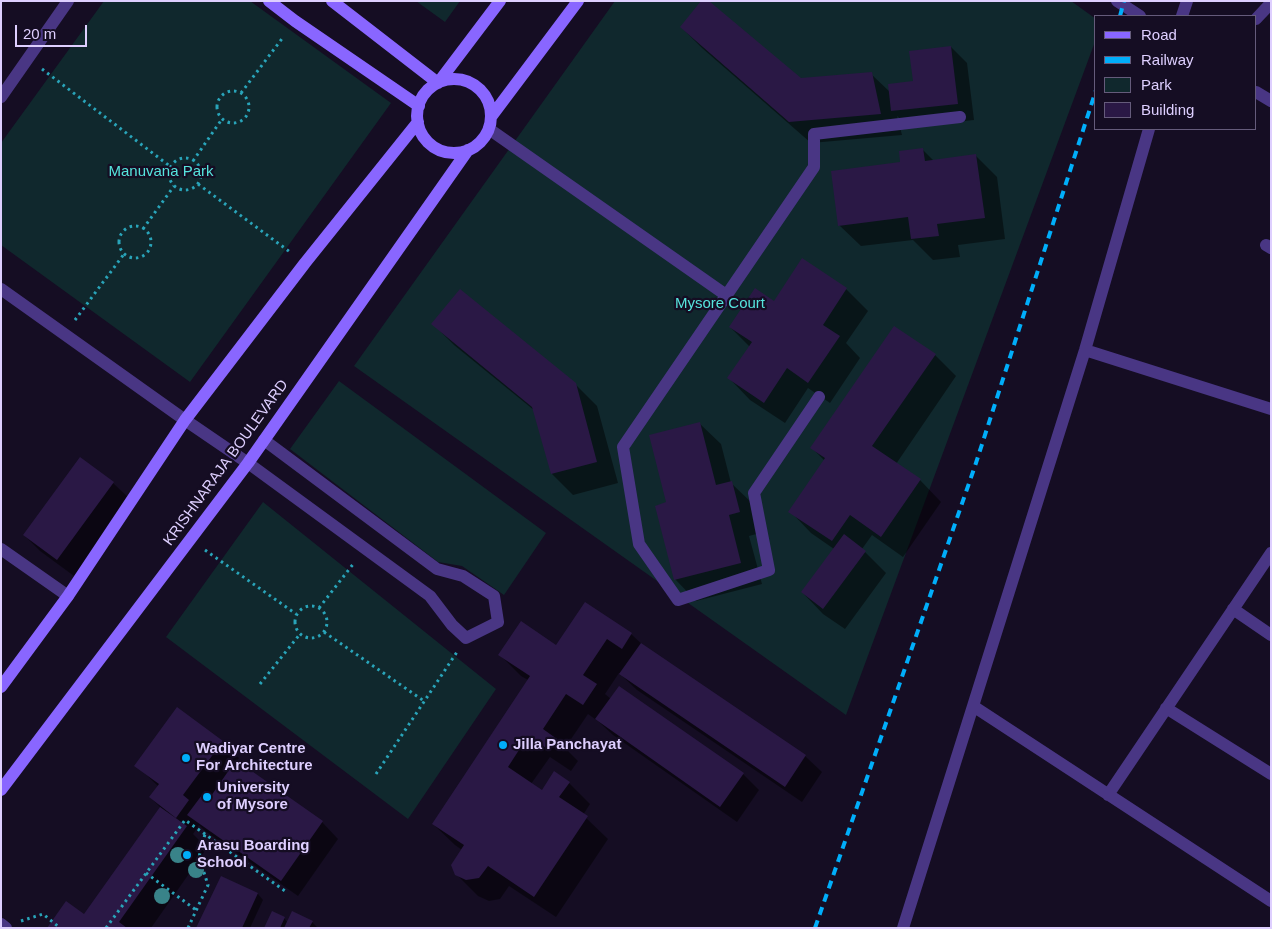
<!DOCTYPE html>
<style>
body{margin:0}
#map{position:relative;width:1272px;height:929px;overflow:hidden;background:#150d23;font-family:Arial,sans-serif}
canvas{display:block}
.frame{position:absolute;inset:0;border:2px solid #decfff;pointer-events:none}
.legend{position:absolute;left:1094px;top:15px;width:162px;height:115px;box-sizing:border-box;background:#150d23;border:1px solid #655b7b;margin:0;padding:6px 9px;list-style:none;font-size:15px;color:#decfff}
.legend li{display:flex;align-items:center;gap:10px;height:25px}
.legend b{width:25px;border:1px solid #655b7b}
.scale{position:absolute;left:15px;top:25px;width:72px;height:22px;box-sizing:border-box;border:2px solid #decfff;border-top:0;padding-left:6px;font-size:15px;line-height:18px;white-space:nowrap;color:#decfff;-webkit-text-stroke:4px #150d23;paint-order:stroke}
</style>
<div id="map">
<canvas width="1272" height="929"></canvas>
<div class="frame"></div>
<ul class="legend">
<li><b style="height:6px;background:#8966ff"></b>Road</li>
<li><b style="height:6px;background:#00aefa"></b>Railway</li>
<li><b style="height:14px;background:#10282d"></b>Park</li>
<li><b style="height:14px;background:#2a1845"></b>Building</li>
</ul>
<div class="scale">20 m</div>
</div>
<script>
const context = document.querySelector('canvas').getContext('2d');
context.lineJoin = 'round';
function paint(path, color) { context.fillStyle = color; context.fill(path, 'evenodd'); }
function strokePath(path, color, width, dash) { context.strokeStyle = color; context.lineWidth = width; context.lineCap = dash ? 'butt' : 'round'; context.setLineDash(dash || []); context.stroke(path); }
function write(font, color, halo, rows, align = 'center') {
  context.font = font + ' Arial,sans-serif'; context.lineWidth = 4.5; context.setLineDash([]); context.textBaseline = 'middle'; context.strokeStyle = halo; context.fillStyle = color; for (const [text, x, y, turn = 0] of rows) {
    context.save(); context.translate(x, y); context.rotate((+turn || 0) * Math.PI / 180); context.textAlign = isNaN(turn) ? turn : align; if (halo) context.strokeText(text, 0, 0); context.fillText(text, 0, 0); context.restore();
  }
}
paint(new Path2D(`
 M104 1H250L391 103 190 382 1 245V143Z
 M416 1H460L445 22Z
 M615 1H1071L1096 19V39L846 715 354 366Z
 M339 381 546 533 504 595 462 566 438 562 290 449Z
 M263 502 496 689 408 819 166 637Z`), '#10282d');
paint(new Path2D(`
 M681 27 800 79 871 74 890 92 915 82 951 47 967 63 974 120 909 127 897 116 902 135 811 143 702 48Z
 M922 149 934 161 976 156 997 177 1005 239 958 245 960 257 933 260 913 240 861 246 839 225 902 163Z
 M803 260 846 289 868 311 846 343 860 358 830 403 808 388 785 423 750 400 729 378 750 347 730 327 774 303Z
 M433 324 575 384 597 406 618 483 573 495 552 474 535 411 454 345Z
 M935 355 956 376 896 464 920 480 941 502 903 557 872 535 862 549 886 573 845 629 823 614 802 592 834 549 811 533 790 511 825 461 812 448Z
 M699 423 721 444 731 483 753 504 760 533 749 536 762 584 696 601 675 579 668 503Z
 M80 459 113 483 130 499 74 576 40 551 24 535Z
 M631 634 644 646 805 756 822 772 802 802 637 690 619 673 605 694 611 699 743 774 759 790 737 822 613 735 599 722 588 714 565 748 578 761 571 771 550 757 531 784 542 792 569 783 590 804 583 815 608 839 556 917 509 886 500 899 489 901 478 896 456 874 462 850 455 845 433 824 528 680 521 676 500 655Z
 M178 709 223 742 239 758 236 762 322 822 338 839 298 896 205 831 199 825 193 834 207 848 151 928H49L84 915 161 808 150 797 158 786 136 765Z
 M222 877 258 894 263 900 250 928H198Z
 M284 918 288 923 312 922 318 928H265Z`), '#0007');
paint(new Path2D(`
 M701 1H709L801 78 872 72 881 114 789 122 680 27Z
 M951 46 958 104 891 111 888 84 913 81 909 51Z
 M923 148 925 161 976 154 985 218 937 224 939 236 911 239 908 217 838 226 831 171 900 162 899 151Z
 M802 258 847 288 823 325 840 336 808 383 787 368 764 403 727 378 752 342 729 327 755 288 774 301Z
 M460 289 576 383 597 462 551 474 532 407 431 324Z
 M894 326 936 354 872 446 921 479 881 537 850 515 832 541 788 512 825 458 810 448Z
 M700 422 716 485 732 481 740 512 729 515 741 563 674 580 655 506 666 502 649 435Z
 M80 457 114 482 57 560 23 535Z
 M844 534 866 551 823 609 801 592Z
 M585 602 632 633 622 649 607 639 583 675 597 684 583 705 566 694 543 729 557 739 549 750 528 736 508 767 542 790 554 771 570 782 559 797 588 816 534 897 488 866 479 878 466 880 455 875 451 865 464 845 432 824 530 676 498 655 521 621 556 645Z
 M641 643 806 755 785 787 619 674Z
 M619 686 744 773 720 807 595 719Z
 M177 707 223 741 183 795 189 800 176 818 149 797 159 784 134 766Z
 M236 760 323 821 281 881 187 815 205 791 211 796Z
 M160 807 187 826 119 922 127 928H47L66 901 84 914Z
 M221 876 258 893 242 928H196Z
 M272 911 285 917 280 928H264Z
 M292 911 313 921 309 928H284Z`), '#2a1845');
strokePath(new Path2D(`
 M42 69 171 167
 M217 107a16 16 0 1 1 32 0a16 16 0 1 1-32 0Z
 M241 93 284 36
 M169 174a16 16 0 1 1 32 0a16 16 0 1 1-32 0Z
 M193 161 222 119
 M198 184 290 252
 M119 242a16 16 0 1 1 32 0a16 16 0 1 1-32 0Z
 M143 229 174 186
 M75 320 124 254
 M205 550 296 614
 M295 622a16 16 0 1 1 32 0a16 16 0 1 1-32 0Z
 M319 608 354 563
 M324 632 424 701
 M260 684 300 634
 M376 774 457 652
 M146 873 196 910
 M21 921 43 914 60 928
 M106 928 185 820 285 891
 M188 928 208 885 199 857 205 834`), '#29a4b9', 3, [2.5, 4]);
strokePath(new Path2D(`
 M489 129 726 295
 M819 397 754 493 769 570 678 600 639 544 623 447 814 167V134L960 117
 M248 463 430 596 452 625 466 638 498 622 494 596 463 576 437 569 264 440
 M1 924 6 928`), '#493684', 12);
strokePath(new Path2D(`
 M1182 16 1187 1
 M1256 19 1271 3
 M1 97 68 1
 M1149 129 1085 350 973 706 1271 901
 M1266 245 1271 248
 M1085 350 1271 409
 M1 549 68 596
 M1233 609 1271 635
 M1166 708 1271 774
 M1108 795 1271 553
 M903 928 973 706`), '#493684', 12);
strokePath(new Path2D(`
 M1117 1 1140 16
 M1256 92 1271 101
 M1 289 185 420 248 463`), '#493684', 12);
strokePath(new Path2D(`
 M269 1 295 21 419 106
 M332 1 438 83 500 1
 M417 116a37 37 0 1 1 74 0a37 37 0 1 1-74 0Z
 M491 117 578 1
 M1 687 68 596 185 420 305 263 418 122
 M1 790 248 463 468 150`), '#8966ff', 12);
strokePath(new Path2D(`
 M1120 16 1124 1
 M815 928 975 466 1096 90`), '#00aefa', 4, [8, 6]);
context.fillStyle = '#398389';
for (const [x, y] of [
 [178,855],
 [196,870],
 [162,896]
]) { context.beginPath(); context.arc(x, y, 8, 0, 2 * Math.PI); context.fill(); }
for (const [x, y, r, color] of [
 [503,745,5,"#00aefa"],
 [186,758,5,"#00aefa"],
 [207,797,5,"#00aefa"],
 [187,855,5,"#00aefa"]
]) { const dot = new Path2D(); dot.arc(x, y, r, 0, 2 * Math.PI); context.fillStyle = color; context.fill(dot); strokePath(dot, '#150d23', 2); }
write('15px', '#56e4dd', '#150d23', [
 ["Manuvana Park",161,172],
 ["Mysore Court",720,304]
]);
write('15px', '#decfff', '#150d23', [
 ["KRISHNARAJA BOULEVARD",226,463,-54]
]);
write('bold 15px', '#decfff', '#150d23', [
 ["Jilla Panchayat",513,745],
 ["Wadiyar Centre",196,749],
 ["For Architecture",196,766],
 ["University",217,788],
 ["of Mysore",217,805],
 ["Arasu Boarding",197,846],
 ["School",197,863]
], 'left');
</script>
